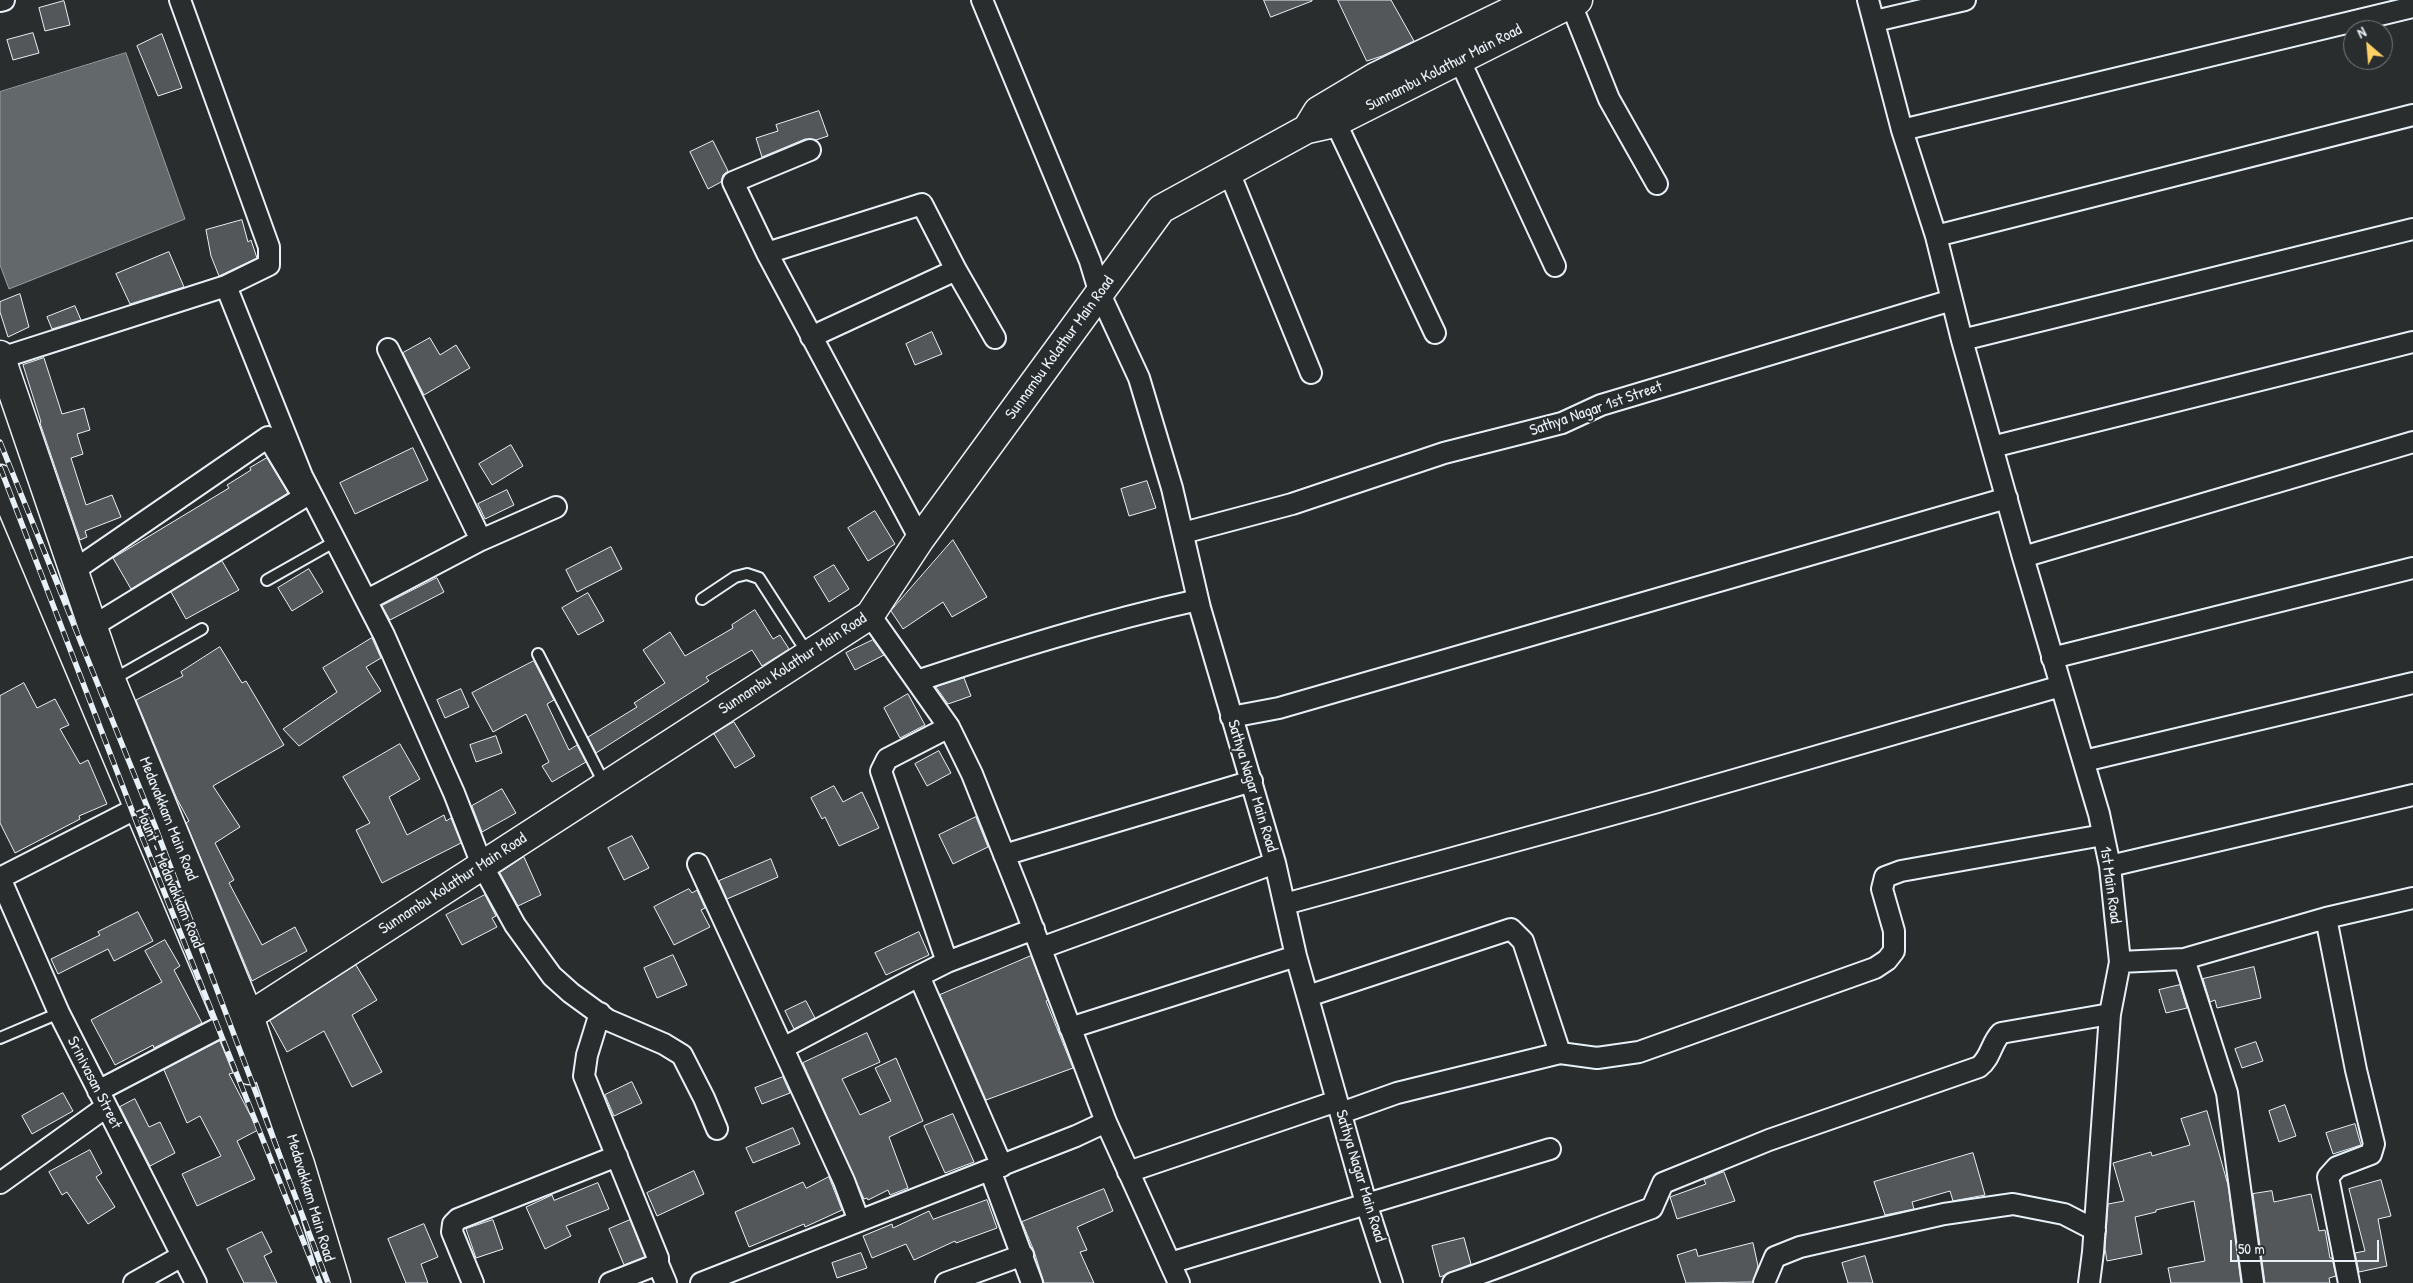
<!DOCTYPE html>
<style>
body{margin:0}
#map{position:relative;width:2413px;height:1283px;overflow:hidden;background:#2a2d2e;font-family:"Patrick Hand",sans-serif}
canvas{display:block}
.north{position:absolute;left:2343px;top:20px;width:50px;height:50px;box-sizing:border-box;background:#2a2d2e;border:1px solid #767b7f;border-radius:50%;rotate:333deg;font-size:14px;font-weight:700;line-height:20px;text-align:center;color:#e8f1f8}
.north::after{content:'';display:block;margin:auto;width:18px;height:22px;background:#ffd166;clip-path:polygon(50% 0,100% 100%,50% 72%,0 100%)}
.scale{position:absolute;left:2230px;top:1240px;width:149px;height:22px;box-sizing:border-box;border:2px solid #e8f1f8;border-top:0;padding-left:6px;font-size:15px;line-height:18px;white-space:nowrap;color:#e8f1f8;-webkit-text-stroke:4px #2a2d2e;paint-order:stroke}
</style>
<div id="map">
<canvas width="2413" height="1283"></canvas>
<div class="north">N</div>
<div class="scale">50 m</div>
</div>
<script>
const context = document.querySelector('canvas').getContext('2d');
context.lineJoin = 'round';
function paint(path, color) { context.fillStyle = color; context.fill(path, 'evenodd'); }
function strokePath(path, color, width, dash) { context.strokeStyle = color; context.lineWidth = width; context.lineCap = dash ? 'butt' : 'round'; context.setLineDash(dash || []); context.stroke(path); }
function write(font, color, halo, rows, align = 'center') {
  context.font = font + ' "Patrick Hand",sans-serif'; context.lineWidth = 4; context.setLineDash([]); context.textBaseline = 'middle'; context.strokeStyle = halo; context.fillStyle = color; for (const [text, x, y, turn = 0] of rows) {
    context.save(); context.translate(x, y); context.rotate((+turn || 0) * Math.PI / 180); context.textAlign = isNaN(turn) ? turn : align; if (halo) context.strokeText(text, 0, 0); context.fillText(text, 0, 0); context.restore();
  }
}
const water = new Path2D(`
 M126 53 185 219 9 289 0 265V92Z`);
paint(water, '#63686b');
strokePath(water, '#989fa3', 1);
const building = new Path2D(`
 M1264 0H1312V1L1271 17Z
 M1338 0H1391L1414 41 1382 56 1367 61Z
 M64 1 70 25 45 31 39 8Z
 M33 33 39 53 13 60 7 40Z
 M162 34 182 88 158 96 137 46Z
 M819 111 828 136 816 140 805 139 762 157 756 138 778 131 776 125Z
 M713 141 728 171 723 175 721 182 708 189 690 152Z
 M242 220 248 242 251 240 257 258 219 276 211 256 206 230Z
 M169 252 184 287 130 304 116 274Z
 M20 294 29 327 8 337 0 312V302Z
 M75 306 81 320 52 329 47 317Z
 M932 332 942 354 915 365 906 344Z
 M430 338 440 355 456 345 470 368 424 395 403 353Z
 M44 358 62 414 84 408 90 430 77 434 83 454 71 458 86 505 112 495 121 517 85 531 87 537 80 540 40 423 41 422 23 365Z
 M511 445 523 466 492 485 479 464Z
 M413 448 428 480 355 514 340 483Z
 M267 458 288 493 131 589 113 558 229 488 227 485 251 470 250 468Z
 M1147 481 1156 508 1129 516 1121 489Z
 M507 490 514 505 485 519 478 504Z
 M875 511 895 544 868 561 848 528Z
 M953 540 987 597 952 617 943 602 903 629 891 611Z
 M611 547 622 569 577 592 566 570Z
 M222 561 239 590 186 619 171 592Z
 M834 565 849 589 829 602 814 577Z
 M309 569 323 592 292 611 278 588Z
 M437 578 444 592 390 620 382 606Z
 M588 593 604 621 578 635 562 608Z
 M755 610 773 639 780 635 789 649 762 666 752 650 706 677 709 681 596 753 588 737 637 707 634 703 665 683 643 650 670 632 685 656 733 628 732 625Z
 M372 638 381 658 366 667 381 691 299 746 283 729 337 692 323 668Z
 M873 640 884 655 855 670 846 653Z
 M220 647 242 683 246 681 284 745 213 786 240 827 215 843 234 880 229 883 262 945 295 927 307 951 252 981 186 823 189 821 177 799 136 700 183 676 181 672Z
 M534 661 554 700 547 704 569 750 577 745 586 762 552 782 542 766 549 762 526 714 493 732 472 693Z
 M964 678 971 696 948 704 936 687Z
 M24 683 37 708 55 699 69 725 60 729 80 764 88 760 107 804 79 816 80 819 15 853 0 823V696Z
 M461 689 469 707 445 718 437 700Z
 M908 694 925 725 900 738 884 708Z
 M734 722 755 756 735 768 714 734Z
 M496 736 502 753 476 762 470 745Z
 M400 744 420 779 389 797 407 835 444 815 446 821 451 818 461 843 382 883 356 830 370 823 343 777Z
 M939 751 951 773 927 786 915 764Z
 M834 786 843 802 862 792 879 828 839 846 825 817 822 819 811 798Z
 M502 789 516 813 482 832 472 806Z
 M976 817 988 847 953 864 939 835Z
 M632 836 649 868 624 880 608 848Z
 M524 857 541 895 518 906 500 873Z
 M771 859 778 877 727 899 719 881Z
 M689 889 692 893 697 890 705 908 701 910 710 927 674 945 654 907Z
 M485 895 496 916 492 918 497 927 462 945 446 915Z
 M138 912 153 941 114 961 108 949 58 974 51 959 100 935 98 932Z
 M919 932 929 955 886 975 875 953Z
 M165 940 180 966 174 970 202 1023 154 1048 153 1045 115 1065 91 1020 162 982 145 951Z
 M673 955 687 985 657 998 644 968Z
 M1031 956 1048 1000 1046 1001 1073 1068 986 1100 940 995Z
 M356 965 377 1000 352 1015 382 1072 352 1087 324 1031 287 1052 270 1021Z
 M2254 967 2261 998 2217 1008 2215 1000 2210 1002 2203 979Z
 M2180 985 2187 1008 2166 1013 2159 990Z
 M806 1001 815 1018 794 1029 785 1011Z
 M867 1033 880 1062 842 1079 860 1115 891 1101 875 1068 896 1058 923 1121 889 1137 908 1188 890 1195 888 1190 868 1200 867 1198 864 1199 803 1063Z
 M220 1041 233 1073 229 1074 258 1130 237 1141 255 1179 197 1206 182 1174 221 1156 200 1116 187 1123 164 1070Z
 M2256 1042 2263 1061 2242 1068 2235 1049Z
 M783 1077 790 1093 762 1104 755 1088Z
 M632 1082 642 1103 614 1116 605 1095Z
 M63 1093 73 1111 32 1134 22 1116Z
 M135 1099 149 1127 160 1122 175 1153 150 1166 120 1107Z
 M2285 1105 2296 1136 2279 1142 2269 1111Z
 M2207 1111 2228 1185 2241 1283H2171L2168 1268 2205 1261 2194 1201 2156 1210V1212L2135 1217 2142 1254 2107 1261 2105 1249 2108 1204 2124 1201 2113 1163 2151 1152 2152 1156 2190 1145 2181 1119Z
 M953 1114 974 1162 945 1173 924 1126Z
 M2355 1124 2361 1145 2333 1154 2326 1133Z
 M793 1128 800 1144 753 1163 746 1148Z
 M90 1150 102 1173 96 1177 115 1207 88 1224 67 1192 62 1195 49 1172Z
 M1973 1153 1985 1195 1953 1201 1950 1191 1912 1202 1914 1209 1885 1215 1874 1182Z
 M694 1171 704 1194 657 1216 647 1193Z
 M1724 1172 1735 1201 1677 1219 1670 1197 1706 1184 1704 1180Z
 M829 1177 842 1210 805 1227 804 1224 749 1247 735 1212 803 1182 806 1188Z
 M2381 1180 2391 1216 2378 1219 2387 1266 2359 1272 2355 1253 2365 1251 2349 1189Z
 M598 1183 609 1209 566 1226 571 1236 545 1249 526 1207 552 1195 554 1200Z
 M1104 1189 1113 1211 1077 1227 1087 1250 1080 1252 1094 1283H1044L1034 1251 1022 1222Z
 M2272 1191 2274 1202 2311 1194 2319 1231 2325 1230 2330 1258H2332L2336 1276 2329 1278 2330 1283H2265L2253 1194Z
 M987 1200 997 1228 956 1243 955 1241 914 1260 906 1244 872 1258 863 1236 892 1224 893 1228 929 1211 933 1219Z
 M493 1220 503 1249 476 1258 466 1229Z
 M630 1220 645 1257 624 1265 609 1229Z
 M424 1224 438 1257 421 1264 428 1283H406L388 1239Z
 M262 1232 272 1252 264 1256 277 1283H244L227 1249Z
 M1464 1238 1471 1264 1440 1277 1432 1246Z
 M1753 1243 1758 1266 1753 1282 1686 1283 1677 1255 1696 1249 1698 1256Z
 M861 1253 867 1268 837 1278 832 1263Z
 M1865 1256 1873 1283H1848L1842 1263Z`);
paint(building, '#535759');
strokePath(building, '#e8f1f8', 1);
const lane = new Path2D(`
 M267 580 336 541
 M702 599 735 577 747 574 759 578 808 654
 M538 654 605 785
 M112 680 202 629
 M0 1038 59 1013`);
const street = new Path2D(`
 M982 0 1090 261 1100 294 1139 378 1172 488 1200 608 1275 863 1296 956 1366 1203 1392 1283
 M1868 0 1902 130 1936 236 1962 340 2023 557 2099 814 2110 866 2120 962 2110 1014 2093 1252 2089 1283
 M0 1 4 0
 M1571 4 1609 99 1657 184
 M1875 21 1965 0
 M1460 61 1555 266
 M1334 123 1341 134 1435 333
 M1902 130 2413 7
 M810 150 733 182 767 253 920 539
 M1229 172 1311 373
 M1936 236 2413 115
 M767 253 922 204 956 270 995 338
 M226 286 302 476 384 635 454 793 482 865 515 925 552 976 571 993 608 1020 664 1044 682 1055 704 1098 717 1129
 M811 337 956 270
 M1962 340 2413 229
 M388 349 481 540
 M1 358 226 286 269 265V247L180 0
 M1992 447 2413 342
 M1183 533 1292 504 1444 453 1562 423 1601 405 1952 300
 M2023 557 2413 442
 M73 571 268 437 304 497 93 626
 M367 600 481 540 556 507
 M870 615 949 727 972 774 1025 907 1106 1122 1179 1283
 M2052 658 2413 568
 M917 681C1010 650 1102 621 1198 600
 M1231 717 1279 708 2007 498
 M2084 761 2413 683
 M1004 855 1252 781
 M698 864 844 1181 859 1221
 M2110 866 2413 795
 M0 878 59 1013 196 1283
 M0 878 139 807
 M1285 904 1654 803 2061 686
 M2326 918 2356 1070 2374 1144 2371 1154 2337 1167 2328 1177 2349 1283
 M1041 948 1275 863
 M2184 959 2227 1093 2253 1283
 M947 962 881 771 887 759 949 727
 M2120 962 2184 959 2326 918 2413 898
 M1308 996 1511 929 1523 941 1560 1053
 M600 1013 587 1055 584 1076 658 1258V1264
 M1070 1028 1296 956
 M783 1048 919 976
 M98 1091 230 1022
 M1341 1113 1397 1093 1560 1053 1597 1058 1639 1052 1875 968 1887 960 1894 951V931L1882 889 1885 877 1901 871 2103 835
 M1002 1166 919 976 947 962 1034 929
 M990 1170 1032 1283
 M1128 1172 1337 1101
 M0 1183 106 1107
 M1170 1263 1550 1149
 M134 1283 182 1256
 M473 1283 452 1232 453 1224 458 1219 617 1156
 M610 1283 658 1264 666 1283
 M701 1283 1076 1136 1106 1122
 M946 1283 1023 1255
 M1453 1283C1520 1261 1585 1232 1652 1208L1663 1183 1668 1181 1769 1140 1979 1067C1991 1058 1991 1043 2001 1033L2110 1014
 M1764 1283 1775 1257 1800 1247 1944 1214 2013 1204 2064 1214 2095 1230`);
const secondary = new Path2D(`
 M1307 129 1318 111 1375 77 1534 0
 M230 1022 249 1016 870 615 920 539 1161 209 1307 129 1334 123 1578 0`);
const primary = new Path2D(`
 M0 355 111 680 249 1016 300 1164 336 1283
 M0 479 249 1070`);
strokePath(lane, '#e8f1f8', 14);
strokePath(street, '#e8f1f8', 24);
strokePath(secondary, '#e8f1f8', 31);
strokePath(primary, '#e8f1f8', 31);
strokePath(lane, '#2a2d2e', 10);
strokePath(street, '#2a2d2e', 20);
strokePath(secondary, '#2a2d2e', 28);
strokePath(primary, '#2a2d2e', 28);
const rail = new Path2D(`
 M0 442 155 826 328 1283
 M0 467 143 839 320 1283`);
strokePath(rail, '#e8f1f8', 5.5);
strokePath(rail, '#2a2d2e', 4, [11]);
write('16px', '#e8f1f8', '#2a2d2e', [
 ["Sunnambu Kolathur Main Road",1444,68,-27],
 ["Sunnambu Kolathur Main Road",1060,348,-54],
 ["Sathya Nagar 1st Street",1596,409,-19],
 ["Sunnambu Kolathur Main Road",793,664,-33],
 ["Sathya Nagar Main Road",1252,786,73],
 ["Medavakkam Main Road",168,819,68],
 ["Mount - Medavakkam Road",169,878,67],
 ["Sunnambu Kolathur Main Road",453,884,-33],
 ["1st Main Road",2110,885,82],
 ["Srinivasan Street",94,1083,63],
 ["Sathya Nagar Main Road",1360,1176,73],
 ["Medavakkam Main Road",310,1198,73]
]);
</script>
